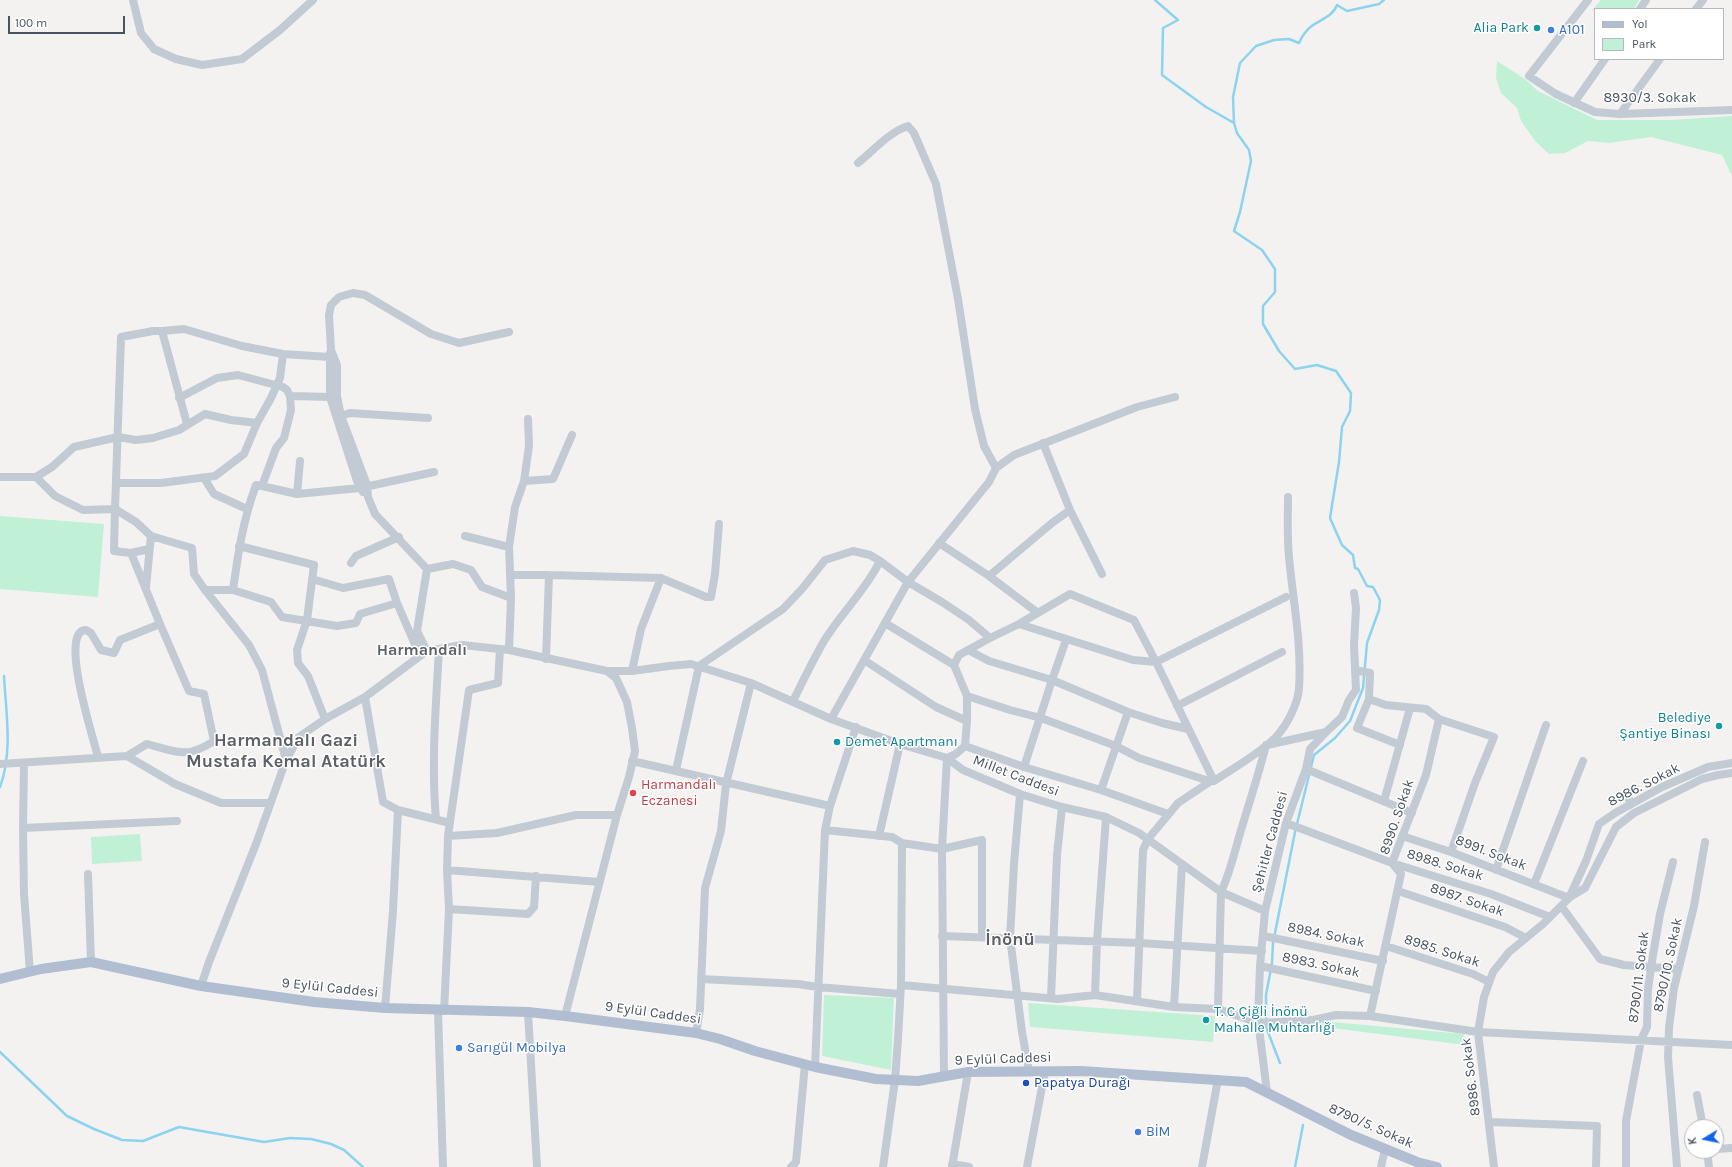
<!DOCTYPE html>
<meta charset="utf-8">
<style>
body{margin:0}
#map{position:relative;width:1732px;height:1167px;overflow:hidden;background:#f4f2f1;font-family:Karla,sans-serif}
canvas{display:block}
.legend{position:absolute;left:1594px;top:8px;width:130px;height:52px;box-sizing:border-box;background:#fff;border:1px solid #b6babf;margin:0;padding:5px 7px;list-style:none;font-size:12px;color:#485360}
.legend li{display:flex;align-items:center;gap:8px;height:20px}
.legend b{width:20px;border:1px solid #b6babf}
.north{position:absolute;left:1684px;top:1119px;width:40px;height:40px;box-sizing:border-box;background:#fff;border:1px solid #b6babf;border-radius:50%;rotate:260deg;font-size:11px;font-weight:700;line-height:16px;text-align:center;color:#485360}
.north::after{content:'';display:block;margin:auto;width:14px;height:18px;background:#1362ec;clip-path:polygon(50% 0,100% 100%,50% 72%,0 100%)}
.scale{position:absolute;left:8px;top:16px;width:117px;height:18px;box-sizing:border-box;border:2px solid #485360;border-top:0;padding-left:5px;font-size:12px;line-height:14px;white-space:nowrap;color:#485360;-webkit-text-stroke:3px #fff;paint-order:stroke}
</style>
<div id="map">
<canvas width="1732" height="1167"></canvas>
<ul class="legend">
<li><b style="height:5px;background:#b1bed1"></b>Yol</li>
<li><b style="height:11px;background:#c0f1d7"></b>Park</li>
</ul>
<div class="north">K</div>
<div class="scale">100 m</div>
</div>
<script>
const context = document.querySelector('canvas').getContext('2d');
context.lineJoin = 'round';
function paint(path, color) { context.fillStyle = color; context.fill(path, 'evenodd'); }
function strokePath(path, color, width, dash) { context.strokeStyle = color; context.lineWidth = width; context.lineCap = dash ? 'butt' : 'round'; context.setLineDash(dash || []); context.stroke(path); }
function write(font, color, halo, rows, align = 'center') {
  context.font = font + ' Karla,sans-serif'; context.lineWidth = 3; context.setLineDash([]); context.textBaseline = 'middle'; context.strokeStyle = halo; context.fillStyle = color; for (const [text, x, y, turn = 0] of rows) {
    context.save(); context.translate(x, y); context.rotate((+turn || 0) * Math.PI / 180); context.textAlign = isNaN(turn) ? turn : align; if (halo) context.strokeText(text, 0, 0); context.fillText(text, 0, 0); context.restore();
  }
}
paint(new Path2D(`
 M1601 0H1639L1634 9H1595V12L1592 10Z
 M1497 61 1525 79 1538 91 1597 120H1670L1732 116V176L1722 155 1651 137 1609 143 1588 141 1565 153 1549 154 1536 142 1521 121 1517 108 1501 93 1496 78Z
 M0 516 104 524 98 597 0 589Z
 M140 834 142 861 92 864 91 837Z
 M824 995 894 998 891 1070 822 1056Z
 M1028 1003 1215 1016 1213 1042 1030 1027Z
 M1321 1021 1464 1034 1465 1045 1316 1026Z`), '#c0f1d7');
strokePath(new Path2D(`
 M1155 0 1178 20 1163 28 1162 75 1206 107 1234 123
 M0 787C13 752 6 713 4 676
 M0 1052 67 1116 94 1129 122 1140 143 1141 179 1127 264 1142 290 1138 311 1139 331 1144 344 1150 363 1167
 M1280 1063 1266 1027V995L1272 963 1273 943 1295 832 1314 755 1335 738 1350 721 1363 688 1367 643 1379 610 1380 600 1373 587 1367 586 1358 569 1355 568 1353 555 1342 545 1330 518 1339 462 1342 427 1350 411 1351 393 1336 371 1317 365 1295 369 1279 351 1263 324V306L1275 292V269L1262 250 1234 231 1240 212 1251 161 1249 150 1237 133 1234 123 1233 97 1240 63 1256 46 1274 40 1289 39 1299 43C1302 36 1306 30 1313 25 1322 19 1333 16 1337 5L1347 11 1379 4 1384 0
 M1295 1167 1303 1125`), '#8cd3ef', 2.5);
strokePath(new Path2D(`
 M133 0 141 33 154 49 176 59 202 65 242 59 280 30 313 0
 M1588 0 1529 76 1556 94 1595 112 1620 114 1732 110
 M1640 9 1646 0
 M1696 9 1703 0
 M1574 103 1605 59
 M1620 114 1660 59
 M858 163C873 151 889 132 908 126L914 133 936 184 958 299 975 409 984 446 996 468
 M162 331 184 329 242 346 283 354 330 357
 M330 353V397L357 481 363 492
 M290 396 330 397
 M179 398 217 378 238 375 283 387 287 390 290 396 291 410 284 438 276 448 262 486 256 485C243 520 238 554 233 590H205
 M341 416 350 413 428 418
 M187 424 162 331H153L121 337 115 509 136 522 151 536 192 548 194 574 205 590 249 645 262 670 286 760
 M1043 443 1070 510 1102 574
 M0 477H36
 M204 478 214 494 247 509
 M524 481 553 479 572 435
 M117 483H161L215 476 244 454 257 423 271 398 280 378 283 354
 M262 486 297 494 360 488 434 472
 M297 494 300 461
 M465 536 509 547 515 507 524 481 529 446 528 419
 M939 543 989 576 1038 613
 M239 546 314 565 307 620 297 650 298 663 308 676 325 719
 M509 547 511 598 509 650
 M131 553 149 549
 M351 563 356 556 399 537
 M427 569 453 564 471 570 482 587 511 598
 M511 575H549L661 578 706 597H711L715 574 719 524
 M989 576 1052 523 1070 510
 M312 579 343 588 389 579 397 603 420 656
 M146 587 151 536
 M233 590 271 602 282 617 337 626 356 623 360 614 397 603
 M885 623 954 665
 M1019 624 1133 660 1156 662 1286 597
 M968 650 989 661 1052 680 1128 712 1162 723 1188 729
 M427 651 417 631 427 569 375 514 368 497 367 485 341 416 337 396V365L331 350 329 315 331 305 339 297 353 293 365 295 431 334 459 343 509 332
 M546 659 549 575
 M864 660 936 707 967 721
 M1355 670 1370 673 1369 699 1357 728 1400 745
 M607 671H632L669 666 691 664 751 683 831 719 900 744 947 758 963 770 1020 794 1062 807 1106 817 1139 833 1221 892 1265 911
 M632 671 641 629 661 578
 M967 696 1010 710 1041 718 1116 746 1139 758 1209 781
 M365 697 383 802 398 810 450 823
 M1369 699 1386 705 1426 709 1439 719 1494 737 1475 783 1451 852
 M793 701C803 681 813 660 824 641 841 613 866 590 880 561
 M1177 706 1282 652
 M831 719 908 582 989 482 996 468 1014 455 1137 407 1175 397
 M1267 745 1326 732
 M965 746 1024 767 1101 790 1168 814
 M127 756 147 744C176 752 187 759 214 741L204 694 189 691 160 624 131 553 114 551 115 509 83 510 55 496 36 477 52 467 74 447 118 437 136 440 153 438 179 430 205 414 231 420 257 423
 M98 757C94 740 58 630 86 630L91 633 101 650 114 653 120 640 160 624
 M632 761 830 806
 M24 763 23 828 24 894 30 972
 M0 764 127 756 175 784 221 803H270
 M1024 767 1052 680 1066 640
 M1306 769 1412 813
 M676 770 699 666 783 609 802 589 825 560 853 551 870 555 880 561 908 582 942 602 969 620 990 638
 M1101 790 1128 712
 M1020 794 1014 864 1010 938 1022 1032 1029 1071
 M1628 795 1630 805
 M1384 801 1410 708
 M436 819C431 762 436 705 439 649
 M1286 823 1392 863 1491 894 1550 917
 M23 828 177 821
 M825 830 892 837 902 843 942 849 982 840V937
 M448 836 497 833 576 815H617
 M879 836 900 744
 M1402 836 1451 852 1569 898
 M447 870 599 882
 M1496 870 1546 725
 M88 874 91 962
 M1534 884 1583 761
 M1398 891 1505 927 1526 938
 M1570 897 1585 888 1616 827 1634 813 1702 779 1718 775 1732 773
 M1562 907 1600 959 1624 965 1678 969
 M449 909 528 914 534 907 536 876
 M942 936 1140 943 1262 951
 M1264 936 1383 961
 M1386 946 1473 974 1489 982
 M1260 966 1376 991
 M701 979 798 984 818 987 900 994
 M901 985 1058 999 1095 995 1174 1007 1218 1009 1259 1023 1313 1020 1336 1015 1370 1016 1478 1032 1732 1045
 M201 986 209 962 256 844 286 760 299 737 325 719 365 697 420 656 427 651 439 649 462 645 509 650 607 671 616 678 627 702 632 728 635 751 629 777 617 815 565 1016
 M1095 995 1097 941 1106 817
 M1051 998 1057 855 1062 807
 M1137 1001 1143 850 1148 839 1178 803 1211 781
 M1174 1007 1182 864
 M385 1008 393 911 398 810
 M1218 1009 1221 892C1231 871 1235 849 1242 827 1250 800 1259 773 1266 745
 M438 1011 443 1167
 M444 1011 449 909 447 870 448 836 469 690 498 683 500 649
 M528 1012 537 1167
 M1370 1016 1401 874 1392 863 1426 775 1439 719
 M696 1033 700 1009 705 888 721 831 726 784 751 683
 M815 1067 825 830 830 806 856 727
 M944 1076 942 849 947 758 956 754 965 746 967 721V696L954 665 959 655 990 638 1019 624 1070 594 1134 620 1156 662 1214 781C1235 767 1259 754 1276 737 1287 725 1298 704 1299 688 1302 644 1293 601 1289 557 1287 537 1288 517 1288 497
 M1267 1092 1258 1020 1260 966 1265 911 1286 823 1306 769 1310 749 1326 732 1342 717 1349 700 1356 690 1354 645 1356 608 1354 593
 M1697 1095 1703 1127
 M1490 1122 1597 1126 1596 1167
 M1716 1149 1732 1148
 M1707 1151 1709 1167
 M952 1164 969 1167
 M791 1167 796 1162 805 1064
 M883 1167 895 1080 898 1039 901 985 902 843
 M952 1167 968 1072
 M1027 1167 1045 1071
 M1202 1167 1218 1079
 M1381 1167 1385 1149
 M1494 1167 1478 1032 1484 997 1493 972 1509 952 1543 924 1569 898 1586 861 1599 824 1615 813 1662 787 1708 767 1732 763
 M1626 1167V1121L1641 1040 1647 1027 1648 989 1653 955 1660 914 1673 862
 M1677 1167 1668 1057 1669 1028 1674 988 1694 906 1705 842`), '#c2cad3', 8);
strokePath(new Path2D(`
 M0 979 41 969 91 962 201 986 314 1002 385 1008 528 1012 565 1016 696 1033 720 1039 755 1051 815 1067 876 1079 918 1081 968 1072 1081 1071 1246 1082 1351 1135 1417 1162 1437 1167`), '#b1bed1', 10);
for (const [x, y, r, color] of [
 [1537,28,4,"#0f9aa8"],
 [1551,30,4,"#3f7fe0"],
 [1719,726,4,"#0f9aa8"],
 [837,742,4,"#0f9aa8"],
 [633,793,4,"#e0444e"],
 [1206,1020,4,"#0f9aa8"],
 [459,1048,4,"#3f7fe0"],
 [1026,1083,4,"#1a4fb4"],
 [1138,1132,4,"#3f7fe0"]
]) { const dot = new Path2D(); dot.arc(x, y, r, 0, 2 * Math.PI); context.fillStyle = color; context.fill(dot); strokePath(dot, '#fff', 1.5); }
write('14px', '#0d838f', '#fff', [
 ["Alia Park",1529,28],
 ["Belediye",1711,718],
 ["Şantiye Binası",1711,734],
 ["Demet Apartmanı",845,742,"left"],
 ["T. C Çiğli İnönü",1214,1012,"left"],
 ["Mahalle Muhtarlığı",1214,1028,"left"]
], 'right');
write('14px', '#366cbe', '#fff', [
 ["A101",1559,30],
 ["Sarıgül Mobilya",467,1048],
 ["BİM",1146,1132]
], 'left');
write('14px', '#485360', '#fff', [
 ["8930/3. Sokak",1650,98],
 ["Millet Caddesi",1016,776,21],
 ["8986. Sokak",1644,785,-27],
 ["8990. Sokak",1397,817,-71],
 ["Şehitler Caddesi",1270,842,-75],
 ["8991. Sokak",1491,853,21],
 ["8988. Sokak",1445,865,17],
 ["8987. Sokak",1467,900,19],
 ["8984. Sokak",1326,935,12],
 ["8985. Sokak",1442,951,18],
 ["8983. Sokak",1321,965,12],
 ["8790/10. Sokak",1668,965,-78],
 ["8790/11. Sokak",1639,977,-83],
 ["9 Eylül Caddesi",330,988,6],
 ["9 Eylül Caddesi",653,1013,8],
 ["9 Eylül Caddesi",1003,1059,-2],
 ["8986. Sokak",1471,1077,-97],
 ["8790/5. Sokak",1371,1126,24]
]);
write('14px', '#be3a42', '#fff', [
 ["Harmandalı",641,785],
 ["Eczanesi",641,801]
], 'left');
write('14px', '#164399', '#fff', [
 ["Papatya Durağı",1034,1083]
], 'left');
write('bold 16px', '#5d6167', '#fff', [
 ["Harmandalı",422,650]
]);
write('bold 18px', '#5d6167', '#fff', [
 ["Harmandalı Gazi",286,741],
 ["Mustafa Kemal Atatürk",286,762],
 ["İnönü",1010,940]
]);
</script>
